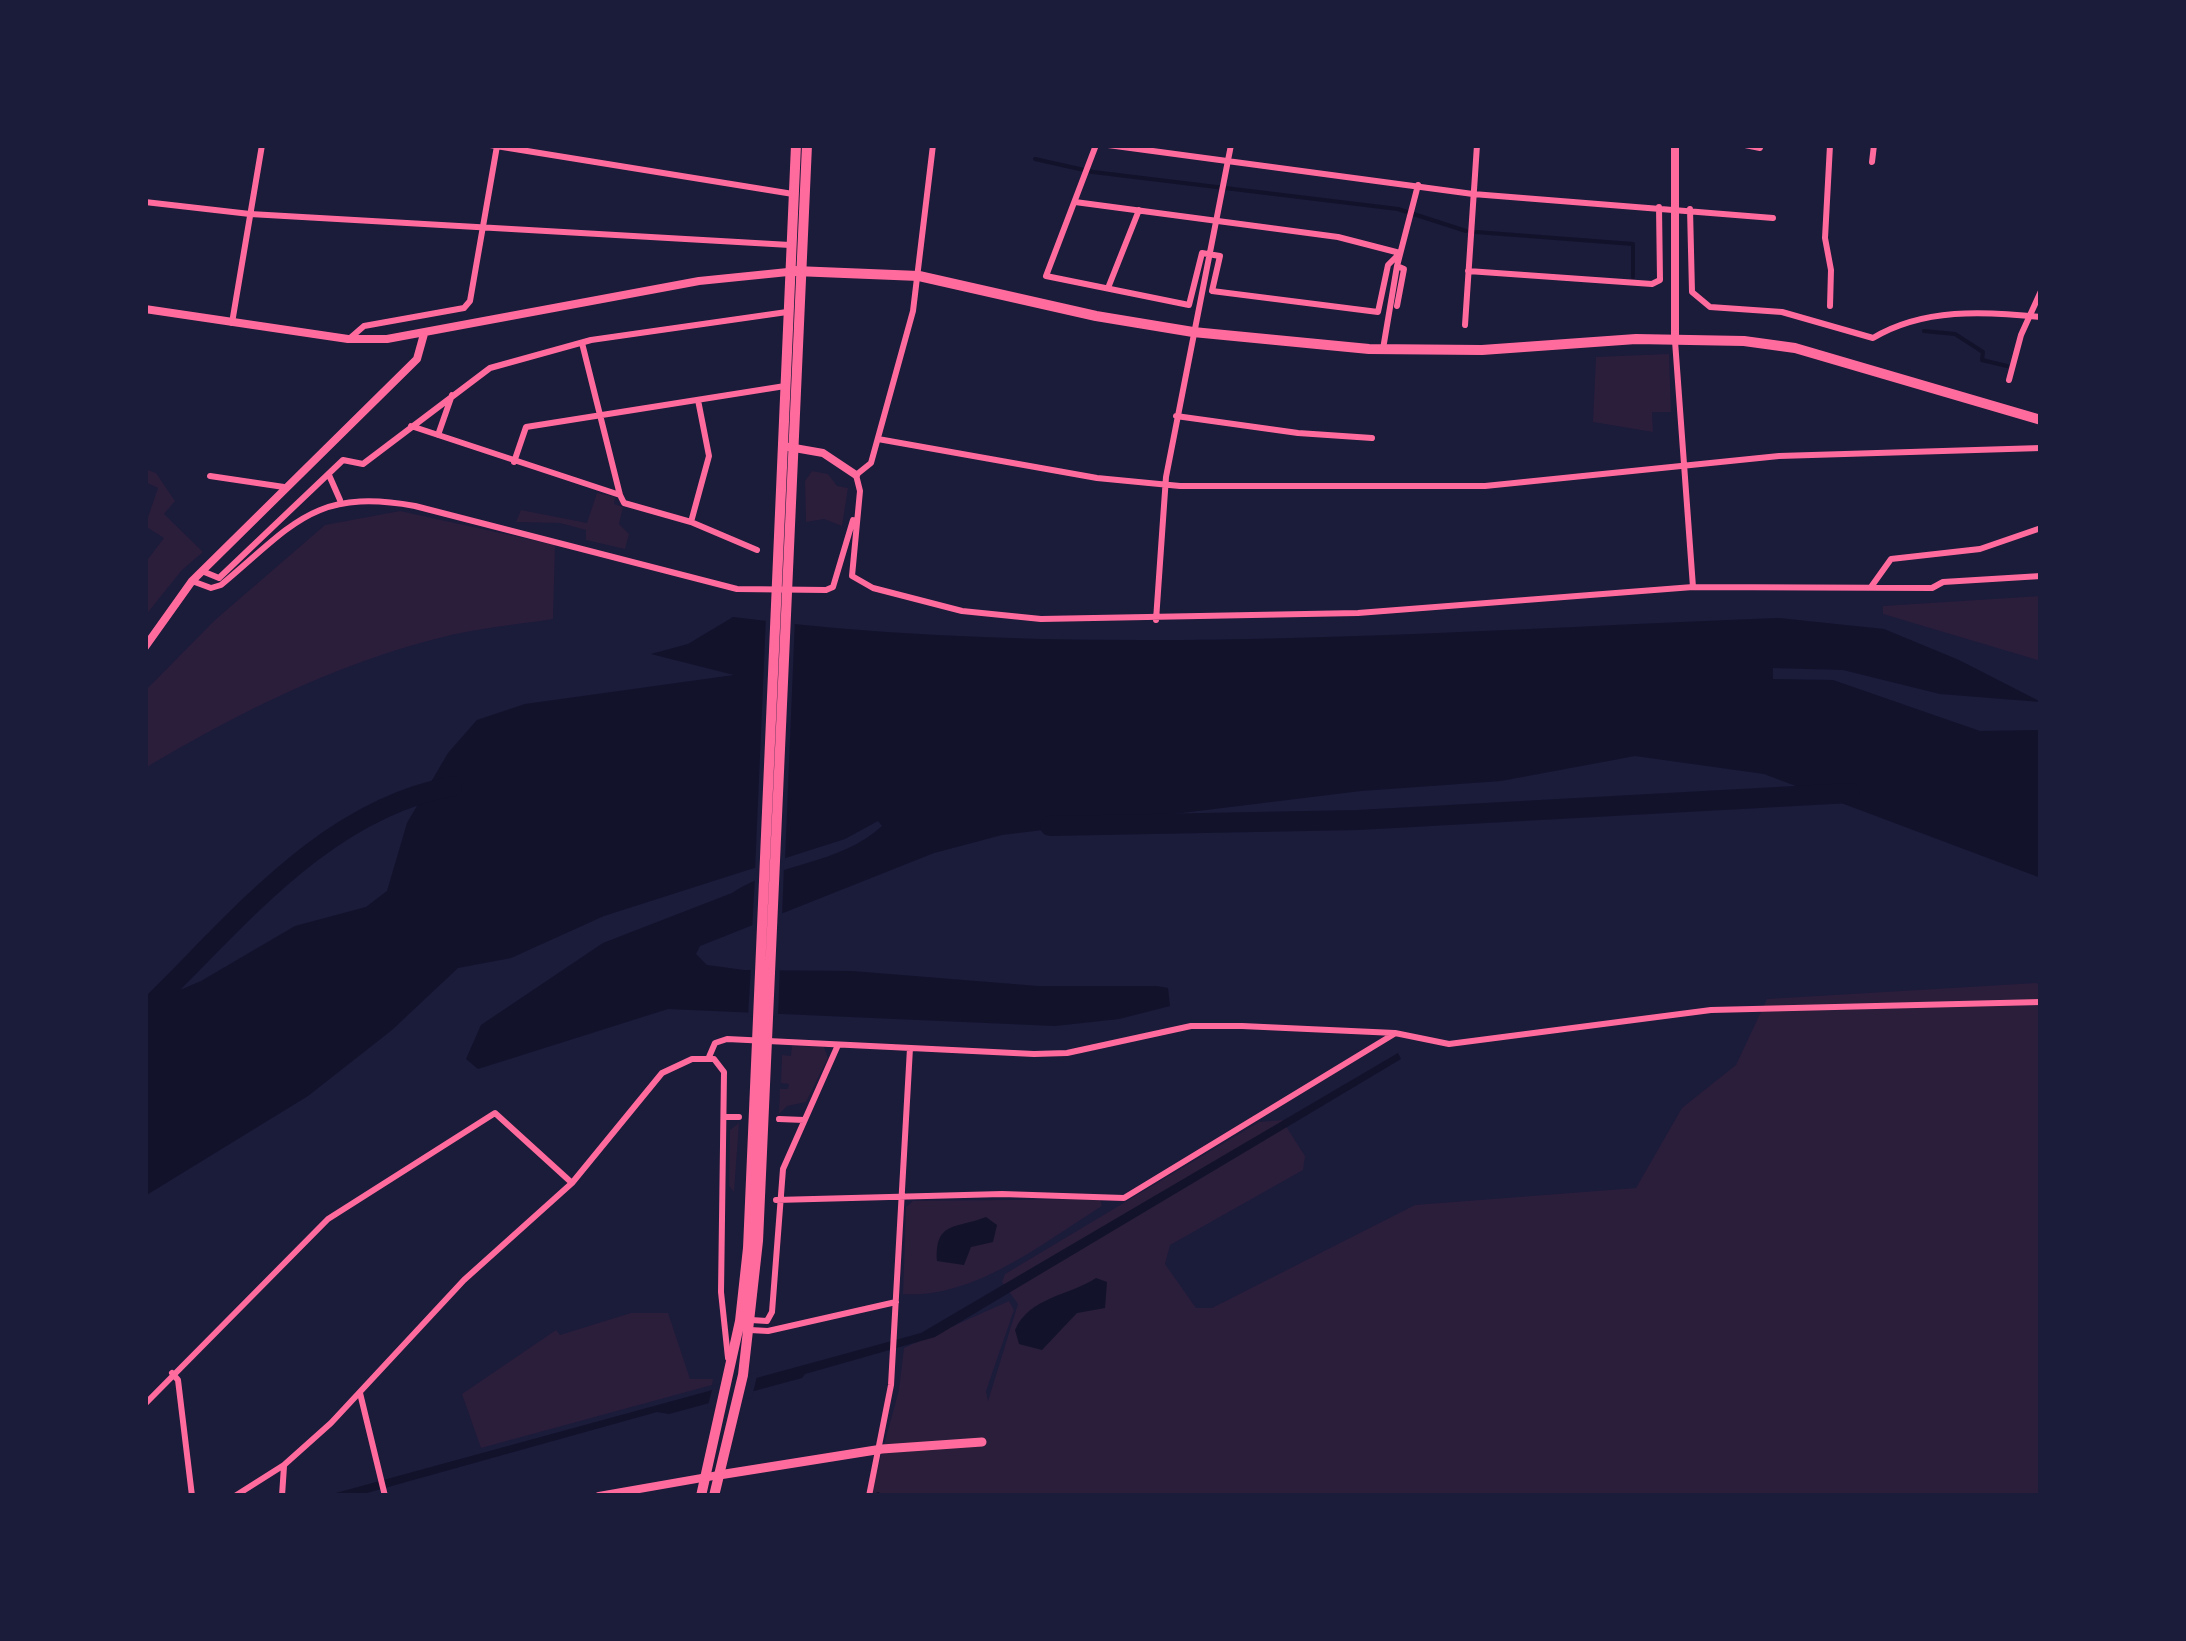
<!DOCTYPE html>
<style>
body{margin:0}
#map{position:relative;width:2186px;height:1641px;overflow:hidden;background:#1b1b3a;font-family:"Sofia Sans Condensed",sans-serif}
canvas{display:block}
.frame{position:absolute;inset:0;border:148px solid #1b1b3a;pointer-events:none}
</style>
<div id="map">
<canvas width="2186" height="1641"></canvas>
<div class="frame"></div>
</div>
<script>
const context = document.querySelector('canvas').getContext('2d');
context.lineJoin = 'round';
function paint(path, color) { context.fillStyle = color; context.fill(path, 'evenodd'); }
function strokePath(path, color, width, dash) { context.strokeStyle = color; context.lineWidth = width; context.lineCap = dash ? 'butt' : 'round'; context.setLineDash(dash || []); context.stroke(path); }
paint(new Path2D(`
 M1669 354 1671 412H1652L1653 432 1593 422 1596 357Z
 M145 469 156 473 175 501 164 514 203 552 182 570 145 616V563L164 538 145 526 158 488 145 482Z
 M812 471 828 474 837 486 848 488 842 526 824 519 806 522 805 481Z
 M597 493 615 497 614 504 623 507 619 524 629 534 625 549 586 540V530L560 523 516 522 521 510 587 523Z
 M400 511 555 545 553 619C515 625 476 628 439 638 333 665 238 713 145 768V691L215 620 325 525Z
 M2041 596V661L1883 614V606Z
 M2036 983 2041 985V1496H870L899 1390 904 1348 1009 1301 1014 1310 986 1391 988 1401 1018 1304 1002 1282 1005 1274 1259 1122 1282 1120 1305 1156 1303 1170 1170 1245 1165 1264 1196 1308H1212L1415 1205 1636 1188 1682 1108 1736 1065 1767 999Z
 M792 1046 824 1047 828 1058 806 1102 787 1106 779 1114 780 1089H788L789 1084 781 1083 782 1055 791 1056Z
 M739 1123 734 1192 729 1186 730 1130Z
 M1100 1199 1102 1206C1044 1242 975 1299 903 1294L906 1207 913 1201Z
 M631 1313H668L690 1379H713L712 1385 481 1448 462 1394 556 1330 560 1335Z`), '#2a1e3b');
paint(new Path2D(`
 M733 617C1080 661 1431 631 1779 618L1884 629 1959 660 2041 702 1940 694 1843 670 1773 668V679L1833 680 1980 731 2041 730V878L1764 774 1635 756 1501 781 1361 791 1002 835 934 853 700 946 696 954 707 965 744 970 852 971 1038 986H1157L1168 988 1170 1006 1119 1019 1055 1026 668 1009 478 1069 466 1059 481 1025 603 943 732 893C779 862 840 865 882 826L878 821 845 839 604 916 511 958 458 968 392 1030 308 1096 145 1196V1005L201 981 295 926 366 907 387 891 407 823 448 753 477 720 525 704 734 675 651 654 688 644Z
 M1398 1053 1401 1059 935 1337 805 1374 802 1378 669 1414 657 1412 356 1496H325L921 1333Z
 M986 1217 997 1225 993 1242 971 1247 964 1265 937 1261C935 1221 955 1229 986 1217Z
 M1096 1278 1107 1282 1105 1308 1077 1313 1042 1350 1019 1344 1015 1330C1029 1297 1071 1295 1096 1278Z`), '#12122b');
paint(new Path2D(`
 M766 616 795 619 785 861 755 871Z
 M784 866 782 919 752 931 755 875Z
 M751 965H780L778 1017 748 1016Z
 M758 1372 752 1397 707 1409 713 1386Z`), '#1b1b3a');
strokePath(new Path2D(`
 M1035 159 1093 172 1398 209 1466 231
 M1476 232 1633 244V277
 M1924 331 1955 334 1983 352 1982 360 2007 366
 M878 1496V1494`), '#12122b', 4);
strokePath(new Path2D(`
 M1050 826 1358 820 1850 793
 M145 1011C236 923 323 810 453 786`), '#12122b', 20);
strokePath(new Path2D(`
 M490 145 793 194
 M933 145 913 311 871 463 856 475 860 491 852 576 873 588 962 611 1041 619 1358 613 1693 587 1932 588 1943 582 2041 576
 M1096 145 1046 276 1189 305 1202 253 1220 256 1212 291 1378 312 1388 265 1400 253
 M1108 145 1473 194 1773 218
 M1745 145 1760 148
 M1830 145 1825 238 1831 270 1830 306
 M1872 162 1874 145
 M145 202 250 214 790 245
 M1075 202 1338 237 1400 253
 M1690 209 1692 292 1710 307 1782 312 1873 338C1923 308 1984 311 2041 317
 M1397 266 1404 269 1397 306
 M1468 271 1652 284 1660 280 1659 207
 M1108 288 1139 210
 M232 323 262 145
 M1465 325 1477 145
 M349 339 364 326 464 308 470 301 497 146
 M1675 341 1693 587
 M582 343 620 495
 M1383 349 1397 266 1418 185
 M2009 380 2021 335 2041 291
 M1176 416 1298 433 1372 438
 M411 426 620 495 624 503 691 522 757 550
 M438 435 452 395
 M878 439 1097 478 1180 486H1485L1779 456 2041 448
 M514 462 526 427 785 386
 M329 475 340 500
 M210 476 284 487
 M691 522 709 456 698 400
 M202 571 219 578 343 460 363 464 490 368 591 340 787 312
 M192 581 211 588 221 585C294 524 314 488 415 506L737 589 826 590 833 587 853 520
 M1871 587 1891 559 1980 549 2041 528
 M1156 620 1166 477 1231 145
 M709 1057 715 1043 727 1039 1034 1054 1067 1053 1191 1026H1242L1395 1033 1449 1044 1711 1010 2041 1002
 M724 1117H739
 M779 1119 804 1120
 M776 1200 1002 1194 1124 1198 1394 1034
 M751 1320 767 1321 772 1312 783 1169 838 1045
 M750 1330 768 1331 896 1302
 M172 1373 178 1380 192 1496
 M360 1393 385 1496
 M145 1404 328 1219 495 1113 572 1183
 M235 1496 284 1465 331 1423 464 1280 572 1183 662 1073 692 1059H714L724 1072 721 1292 728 1358
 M282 1496 284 1466
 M869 1496 891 1385 910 1048`), '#ff6b9d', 6);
strokePath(new Path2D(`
 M1675 145V339
 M145 309 348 339H387L699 281 788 272
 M783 446 823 453 856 475
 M145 647 192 581 417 359 424 334
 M599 1496 719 1475`), '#ff6b9d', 8);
strokePath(new Path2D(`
 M719 1475 882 1449 982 1442`), '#ff6b9d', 9);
strokePath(new Path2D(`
 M795 271 919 276 1096 316 1193 332 1369 349 1482 350 1636 339 1744 341 1795 348 2041 420`), '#ff6b9d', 10);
strokePath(new Path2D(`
 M701 1496 740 1321 748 1248 796 145
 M714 1496 743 1375 758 1241 807 145`), '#ff6b9d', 10);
</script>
